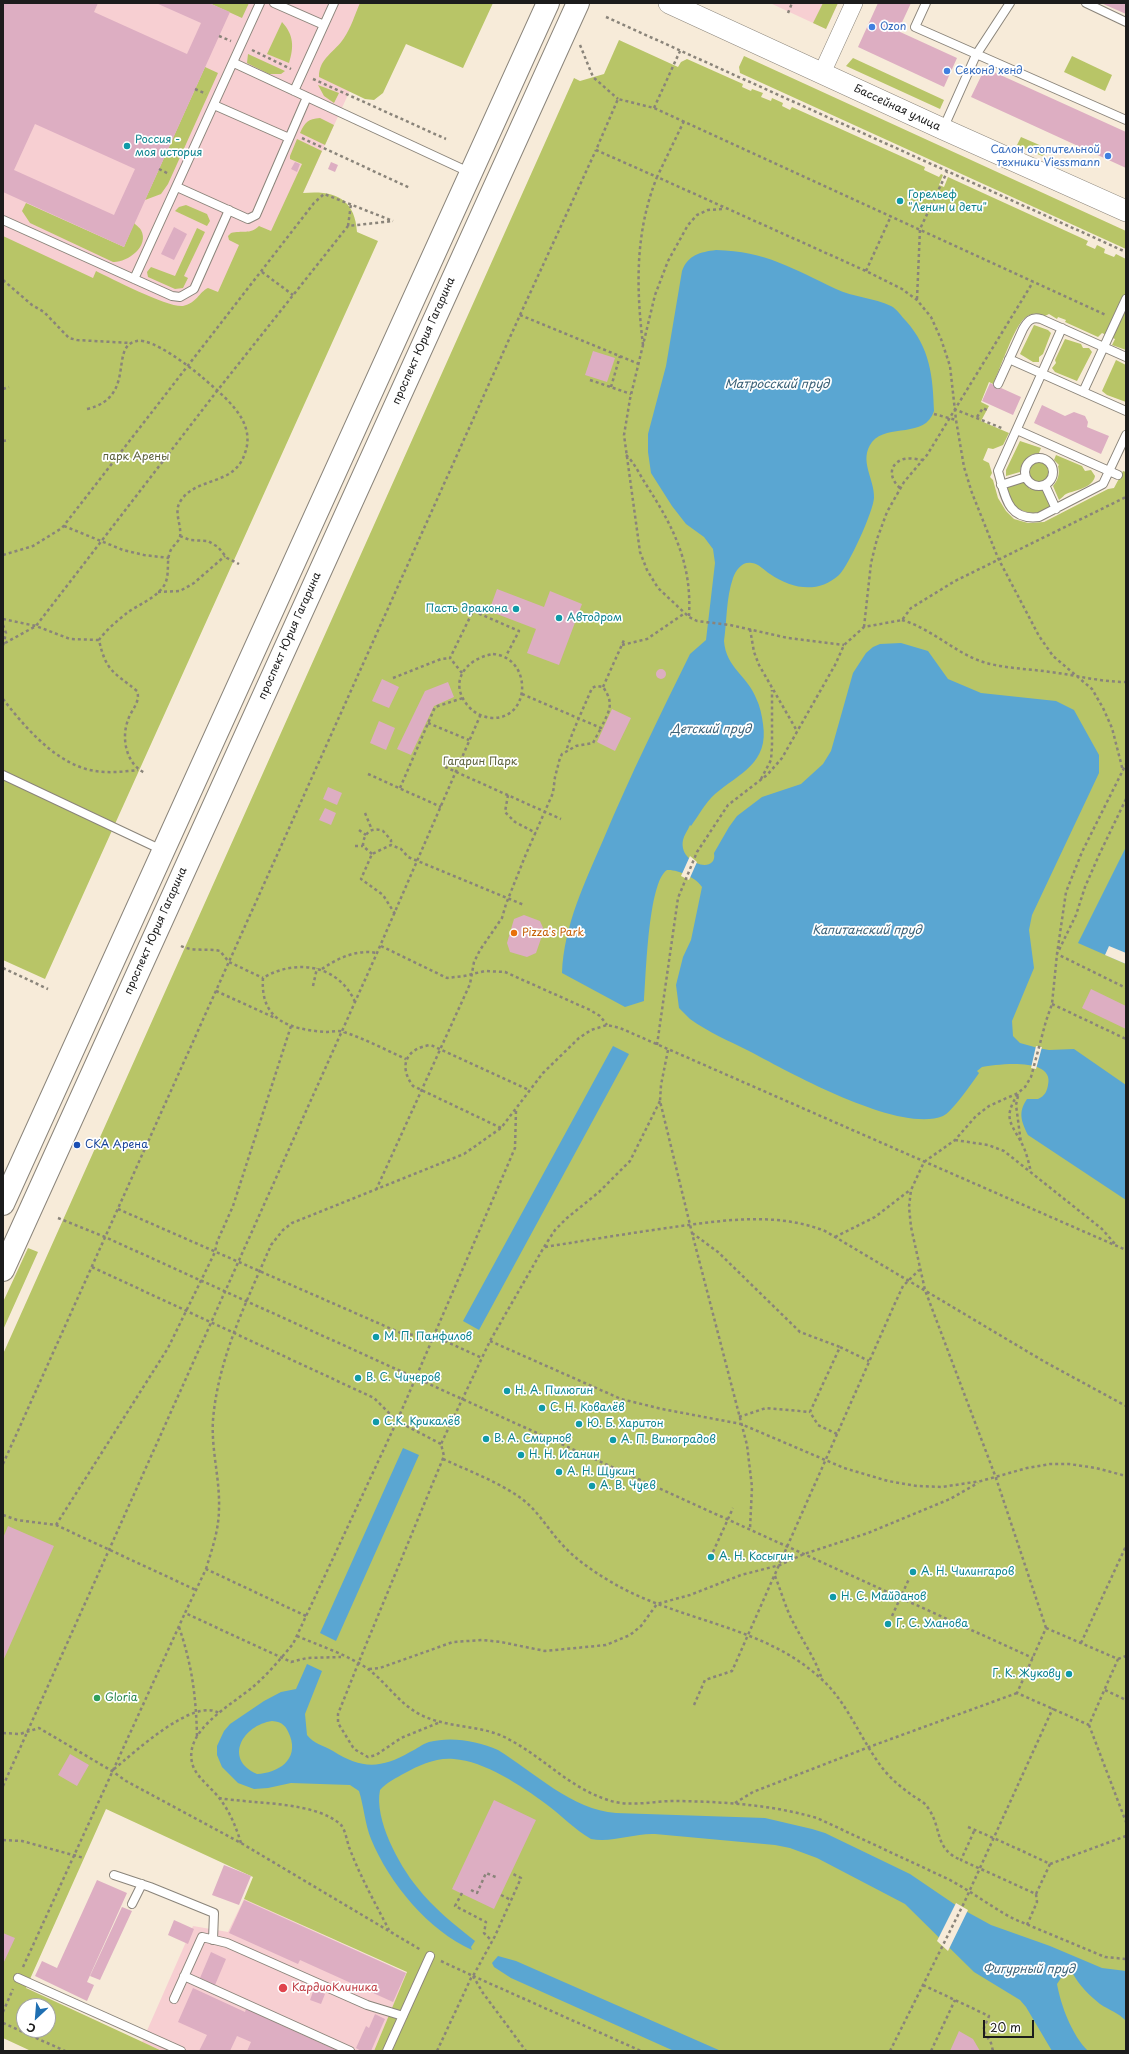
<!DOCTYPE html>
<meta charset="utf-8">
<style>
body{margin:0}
#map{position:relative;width:1129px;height:2054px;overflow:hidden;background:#f7ebd9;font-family:"Playpen Sans",sans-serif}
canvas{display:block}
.frame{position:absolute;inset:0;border:4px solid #1c1c1c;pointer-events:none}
.north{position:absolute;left:16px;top:1998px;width:40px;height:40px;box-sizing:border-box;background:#fff;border:1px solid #a4a4a4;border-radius:50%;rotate:206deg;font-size:11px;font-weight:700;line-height:16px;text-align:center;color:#1c1c1c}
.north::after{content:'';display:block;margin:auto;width:14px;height:18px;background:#1f6fb2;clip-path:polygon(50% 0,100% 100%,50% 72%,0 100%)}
.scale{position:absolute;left:983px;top:2020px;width:51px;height:18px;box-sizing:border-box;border:2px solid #1c1c1c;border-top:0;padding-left:5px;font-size:12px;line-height:14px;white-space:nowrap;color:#1c1c1c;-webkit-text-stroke:3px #fff;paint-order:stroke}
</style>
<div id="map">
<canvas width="1129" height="2054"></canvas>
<div class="frame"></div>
<div class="north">С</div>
<div class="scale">20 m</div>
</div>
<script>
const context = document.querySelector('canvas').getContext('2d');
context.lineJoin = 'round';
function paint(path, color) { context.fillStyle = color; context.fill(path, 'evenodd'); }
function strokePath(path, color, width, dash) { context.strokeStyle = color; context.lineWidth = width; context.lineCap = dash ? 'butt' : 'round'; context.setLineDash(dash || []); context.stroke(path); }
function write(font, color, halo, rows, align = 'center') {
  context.font = font + ' "Playpen Sans",sans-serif'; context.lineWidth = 3.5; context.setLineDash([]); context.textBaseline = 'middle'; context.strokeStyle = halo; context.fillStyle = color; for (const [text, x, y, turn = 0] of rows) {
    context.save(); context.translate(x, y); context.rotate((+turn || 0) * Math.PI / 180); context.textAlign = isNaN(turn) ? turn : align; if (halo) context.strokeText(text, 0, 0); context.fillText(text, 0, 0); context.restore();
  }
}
paint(new Path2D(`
 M3 3H390L303 193 194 339 3 250Z
 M770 3H838L826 29Z
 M244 1899 407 1973 374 2051H162L142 2042 193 1926 228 1932Z`), '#f7cfd2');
paint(new Path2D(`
 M209 3H249L242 18Z
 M360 3H493L463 68 406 44 383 93 374 100 365 99 319 77C319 58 335 52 344 38 351 28 355 14 360 3Z
 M823 3H838L826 29 813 23Z
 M282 22C294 35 294 47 289 63L267 54Z
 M619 40 678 67 681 62 687 59 743 84 742 87 751 91 752 89 763 93 761 97 771 101 772 98 783 103 782 106 790 110 792 107 925 167 924 170 939 177 941 174 943 175 939 185 944 187 948 177 1088 241 1086 245 1095 249 1097 245 1105 249 1104 253 1114 257 1116 254 1126 259V350L1112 345 1115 339 1102 333 1098 337 1065 322 1066 320 1058 317 1057 319 1049 314 1045 316C1037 312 1028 313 1022 321 1013 331 1000 369 993 384L989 382 981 402 989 406 981 421 1009 433 1003 445 993 449 988 448 983 460 989 463 992 473 990 477 993 480 998 498 1006 511 1014 519 1028 523 1044 522 1108 489 1114 488 1123 471 1126 472V2051H374L407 1972 244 1899 253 1877 106 1809 26 1988 162 2051H31L3 2038V1354L574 78 580 81 604 74ZM24 2006H48V2030H24Z
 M248 54 285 71 281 74H269L247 63Z
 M744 56 1126 231V249L740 73 739 67Z
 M1072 56 1112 75 1105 91 1064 72Z
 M853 58 944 100 940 109 846 66Z
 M205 67 218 73 168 184 161 194 145 200Z
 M318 85 339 93 334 103 324 96Z
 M320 118 334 125 325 145 300 133C305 122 308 119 320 118Z
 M1021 137 1051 150 1042 156 1017 145Z
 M297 139 322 151 303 193C334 190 355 198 357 232L378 241 45 979 3 960V236L93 278 96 271C112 279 169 308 183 306 197 303 199 292 208 288L218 292 239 245 229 240 228 236 231 233C242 230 250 235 259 226L271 231 302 164 290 159V156Z
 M26 203 124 247 134 223C136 225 140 228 141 230 150 247 126 263 113 262L30 223 22 211Z
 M186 205 207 214 210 221 207 226 175 211 179 207Z
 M197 228 205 232 184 276 188 278 183 288 175 289 148 277 147 272 151 267 175 276Z
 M1034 325 1048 330 1051 333 1043 354 1039 357V362H1033L1020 354Z
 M1065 339 1081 344 1083 348H1089L1092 352 1077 381 1055 372 1052 368 1056 363 1055 360Z
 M1116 360 1126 365V402L1107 395 1102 391Z
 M1020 441 1041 448 1039 453C1029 454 1021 461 1020 472L1006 476V470Z
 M1056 455 1082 466 1085 471 1091 470 1095 476C1093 488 1075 490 1066 494 1064 495 1062 498 1059 500L1053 486C1058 480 1060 474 1058 466L1059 465 1054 460Z
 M1029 472a11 11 0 1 1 22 0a11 11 0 1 1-22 0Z
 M1023 482 1030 489 1043 491 1050 504 1049 508C1044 510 1039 513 1033 513 1021 513 1005 501 1007 487Z
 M28 1248 38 1252 3 1330V1302Z`), '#b8c567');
paint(new Path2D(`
 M716 250C766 251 793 269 836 289 853 297 874 298 891 306 897 309 901 316 906 321 930 348 933 376 934 411 925 439 888 423 872 442 858 461 875 479 874 498 873 512 849 565 839 575 818 594 792 589 770 574 764 570 759 564 752 563 742 561 736 570 733 578 726 598 727 621 724 641 726 668 747 675 756 698 760 706 762 716 763 724 769 763 740 773 715 794 705 803 699 815 691 826L690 825C688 830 684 835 683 840 678 864 718 875 714 853L729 827 737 816 762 797 801 784 823 764 831 751 853 673 866 653 873 647 880 644 901 643 928 651 948 679 981 693 1056 701 1074 710 1099 755V773L1032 915 1029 930 1034 968 1012 1021 1013 1036 1020 1043 1038 1048 1049 1050 1074 1049 1126 1085V1200L1028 1135C1021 1121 1018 1112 1027 1099H1038C1045 1096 1047 1091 1048 1085 1055 1057 998 1064 982 1067L977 1071 979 1073C973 1082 951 1113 943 1116 899 1134 789 1072 749 1051 729 1041 708 1032 690 1019L679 1008 676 985 683 957 691 940 702 887C697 878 677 869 667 870 648 882 646 977 644 1001L625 1007 562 973C564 925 585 882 604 838 630 776 660 715 690 654L706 640 715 563 713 549 704 537 686 524 672 506 651 473 648 452V434L666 366 682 271C688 255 700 252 716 250Z
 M1126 847V964L1078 943Z
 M613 1046 629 1054 479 1330 463 1321Z
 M403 1448 419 1455 336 1641 320 1633Z
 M307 1664 322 1671 305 1714 307 1735C314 1744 323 1745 333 1751 361 1769 381 1769 410 1752 417 1749 422 1744 429 1742 451 1736 478 1741 498 1750 534 1772 572 1810 616 1813L765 1818 812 1829 825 1833 910 1874 960 1908 991 1925 1050 1946 1102 1968 1126 1971V2021C1119 2013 1109 2010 1100 2004 1090 1996 1079 1985 1073 1974L1063 1975 1057 1984C1061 2006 1072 2035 1088 2051H1052L1026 2007 1020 2000 974 1972 905 1904 817 1858 790 1848 775 1845 655 1834C634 1833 612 1843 591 1839 575 1830 561 1815 546 1804 522 1786 484 1761 454 1759 437 1757 419 1765 405 1773 396 1778 387 1782 380 1790 374 1819 399 1865 417 1887 433 1908 455 1925 475 1941L471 1947 472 1950C429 1931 389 1883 371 1839 365 1824 364 1807 359 1791L350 1785 291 1783 268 1788 254 1789 238 1783 222 1767 217 1755V1746L224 1731 230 1724 264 1701 281 1692 296 1689ZM272 1721C283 1722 286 1726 290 1736 299 1760 278 1773 257 1774 223 1759 243 1725 272 1721Z
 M498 1956 516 1961 721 2051H674L511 1978 494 1967 492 1963Z`), '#5aa6d2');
paint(new Path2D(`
 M690 856 697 862 689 880 681 876Z
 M1109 946 1126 953V964L1105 955Z
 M1036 1046 1042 1047 1036 1069 1031 1068Z
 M956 1903 968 1910 948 1951 937 1941Z`), '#f7ebd9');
paint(new Path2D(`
 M3 3H98L94 12 187 54 201 23 156 3H209L230 12 124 247 3 192ZM35 124 135 169 114 215 14 170Z
 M878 3H911L898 31 957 58 944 87 858 47Z
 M1101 3H1126V14Z
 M985 68 1126 132V168L971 97Z
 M295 162 300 164 297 172 291 169Z
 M331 162 338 165 335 172 328 169Z
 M174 227 187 234 174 260 161 254Z
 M593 351 615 358 607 382 585 375Z
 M990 383 1021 397 1013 415 982 401Z
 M1042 405 1065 416 1074 412 1085 416 1088 422 1087 427 1109 436 1101 454 1034 423Z
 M497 589 544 607 550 591 582 604 559 665 527 653 536 629 489 611Z
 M656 674a5 5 0 1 1 10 0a5 5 0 1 1-10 0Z
 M382 679 399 687 389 708 372 701Z
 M448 682 454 697 434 706 411 755 397 749 425 691Z
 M612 709 631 718 615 751 597 742Z
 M379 721 395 728 386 750 370 743Z
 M328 787 342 793 337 805 323 799Z
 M325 808 336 813 331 825 319 820Z
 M524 915 540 921 544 930 536 953 527 957 510 952 507 943 514 919Z
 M1091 989 1126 1006V1029L1082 1008Z
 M8 1526 54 1546 3 1661V1538Z
 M70 1754 89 1765 77 1786 58 1775Z
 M494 1800 536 1820 494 1909 452 1889Z
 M224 1865 251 1876 239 1905 212 1895Z
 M97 1880 127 1893 87 1982 94 1985 87 2001 35 1976 42 1961 57 1968Z
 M244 1900 406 1973 393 2002 300 1960 298 1964 229 1933Z
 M122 1907 132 1911 100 1980 90 1976Z
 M174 1920 194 1929 188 1944 168 1935Z
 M3 1933 15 1938 3 1964Z
 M211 1952 226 1959 215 1985 200 1978Z
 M193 1988 245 2012 246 2009 338 2051H247L251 2042 237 2036 230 2051H199L207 2035 178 2022Z
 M314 1989 325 1994 321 2004 310 2000Z
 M375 2014 385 2019 371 2051H361L356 2048 366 2026 369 2028Z
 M959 2031 973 2039 980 2051H950Z`), '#ddaec2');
const service = new Path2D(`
 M274 3 324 25
 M926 3 915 27 1126 120
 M1086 3 1126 22
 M234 63 471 173
 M294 91 334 3
 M214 105 289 138
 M943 129 976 55 1010 3
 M177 187 248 219 256 215 307 97
 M3 220 172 296 180 297 194 289 229 210
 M134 279 260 3
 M1062 328 998 471C1005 495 1007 521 1039 517L1103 484 1126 435
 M1009 359 1126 411
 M998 384 1023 329C1027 322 1031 316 1041 319L1126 357
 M1083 392 1126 299
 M1017 430 1118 475
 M1025 472a14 14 0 1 1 28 0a14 14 0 1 1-28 0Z
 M1001 485 1026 477
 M1045 485 1056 509
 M3 775 162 850
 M114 1875 150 1887 214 1913 213 1940
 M132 1904 142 1884
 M184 1976 350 2051
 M18 1978 181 2051
 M174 1999 202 1937 227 1943 367 2005 403 2016
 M387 2051 430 1956`);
const minor = new Path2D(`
 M822 73 854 3`);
const tertiary = new Path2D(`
 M669 3 943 129 1126 211`);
const secondary = new Path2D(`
 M3 1204 548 3
 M3 1270 578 3`);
strokePath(service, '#8a847a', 10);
strokePath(minor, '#8a847a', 18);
strokePath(tertiary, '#8a847a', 22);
strokePath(secondary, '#8a847a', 24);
strokePath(new Path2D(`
 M788 13 792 3
 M606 17 1126 252
 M219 36 231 41
 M580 45 593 77 618 99
 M252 50 291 69
 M313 79 446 139
 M195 89 206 94
 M654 108 680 51
 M684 121 657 177 596 150 618 99 654 108 1106 315
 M302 138 410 188
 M159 169 169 174
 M722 209 708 210 697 215 688 225 668 261 655 295 630 399 624 435 640 552 647 570 658 588 689 617 697 621 730 625 788 638 844 645
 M348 226 351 204
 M866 271 891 216
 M262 272 293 295
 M3 280 32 305 44 312 69 338 77 340 130 343
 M917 299 920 229 947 172
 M520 315 639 364
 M643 345C636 287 635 232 657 177L866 271 902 289 917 300 931 317 941 339 950 366 956 420 964 467 972 493 998 558 1039 636 1053 656 1092 689 1103 708 1112 728 1123 771
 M590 380 631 394
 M611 387 620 356
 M3 389 9 387
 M87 409C138 397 108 346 137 341 153 338 190 367 202 377 223 396 257 420 245 453 242 463 236 470 227 475 212 483 192 485 182 499 172 511 182 523 180 537 178 543 172 546 170 552 166 562 170 573 165 584 157 598 139 604 127 613 118 620 105 631 99 640
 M954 409 1004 429
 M934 414 956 420
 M977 417 983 408 987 410
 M3 441 9 440
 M626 455C635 463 640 476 647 486 674 528 692 564 689 616
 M900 488C891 480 887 467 901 460 907 457 916 459 923 460
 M64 526 123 550 144 555 169 558
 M180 536 190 540 208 541 218 547 227 558 239 564
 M3 555 33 546 62 528 314 203 324 194 393 221
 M158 592 180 591 194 583 225 556
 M3 619 36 626 70 639 99 640C106 672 114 672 137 691 141 702 131 710 128 720 121 738 126 764 145 773
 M902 620C929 628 950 648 975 659 999 669 1025 668 1050 672 1076 675 1100 682 1126 682
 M3 625 6 633 3 646
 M864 627 871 563 877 539 887 512 904 482 927 455 1033 282
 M750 629 754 652 759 665 797 731
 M5 643 36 626 217 391 348 226 393 221
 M622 645 647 639 685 613
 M493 654C532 657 532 719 492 718 483 717 476 714 470 708 447 684 464 659 493 654Z
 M462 673 450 658 473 611 519 631 506 656
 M393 678 441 659 450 658
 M603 687 624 640
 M522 694 601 728C609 711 615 704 603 687L596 686 592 688C583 709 573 730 566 751
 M3 699C24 726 52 759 86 769 104 774 121 772 138 770
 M428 723 469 740
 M445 767 561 819
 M368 774 441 807
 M761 779 771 760 772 746V690
 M400 788 435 707 463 698
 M508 795 505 812 515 822 536 833
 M1126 799 1099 855 1085 887 1076 915 1057 954 1126 988
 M365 813 372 830
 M359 830 366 835
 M355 846H363
 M372 854 363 846C363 834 371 826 383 831L391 840V845
 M395 914 383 895 361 879 372 854 391 845 401 849 408 857 524 905
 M181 946C193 952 207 948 220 951L229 962 263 978
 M381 946 447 978 464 976 485 971 505 972 590 1010 600 1016 607 1025
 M3 968 48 989
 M322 969C338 958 357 949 377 953
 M313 986 317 968
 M216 991 275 1018
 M355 1002C339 965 296 958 263 978 260 1021 290 1029 325 1032 331 1032 338 1030 344 1032 365 1039 386 1050 406 1059
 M1052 1004 1126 1039
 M657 1045 678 898 697 852 728 805 767 775 782 758 835 665 844 645 864 627 902 620 911 608 955 581 1126 497
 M668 1050 661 1085 660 1101 692 1233 747 1445 752 1487 750 1529
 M1018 1094C1001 1120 1013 1124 1024 1148 1027 1155 1029 1164 1031 1172
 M1018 1096 1016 1105 1021 1143
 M501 1128 413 1086C398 1066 406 1048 431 1045L529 1090
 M955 1140 988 1145 1004 1151 1102 1229 1115 1244
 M376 1190 470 984 474 962 480 950 502 918 506 904 526 854 553 793 555 777 560 758 562 754 576 746 593 743 601 728
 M118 1209 403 1334 434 1336 482 1358
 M58 1218 105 1237 1033 1658
 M692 1233 718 1252 800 1332 840 1347
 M835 1237 875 1217 910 1190
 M545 1247C588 1240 631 1233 674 1227 724 1220 777 1212 825 1231L1045 1362 1126 1406
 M92 1267 374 1398 397 1421 441 1444
 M490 1341 621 1399 662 1409 741 1424 844 1468 888 1481 917 1486 942 1487 981 1481 1027 1468 1050 1464H1069L1096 1468 1126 1476
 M739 1417 766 1408 810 1412
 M837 1434 818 1425 810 1412 840 1347 869 1361
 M443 1459C469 1471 499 1482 522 1499 538 1511 547 1528 560 1542 575 1560 600 1576 620 1587 683 1621 763 1627 818 1676 848 1701 860 1740 884 1770 892 1780 902 1788 912 1795 917 1799 925 1802 928 1808 943 1829 933 1848 961 1860
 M3 1464 520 315 596 150
 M3 1515 17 1520 56 1525 196 1590
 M56 1525 168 1348 215 1252 217 1242 233 1206 291 1026
 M713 1552 733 1508
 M206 1569C212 1549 219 1530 219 1508 220 1479 211 1449 213 1420 218 1358 247 1301 271 1245L283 1230 292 1223 464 1154 501 1128 543 1073 579 1038 591 1030 607 1025 620 1028 1126 1250
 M775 1576C781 1591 785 1606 792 1620 802 1640 815 1658 822 1679
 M306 1616 206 1569 185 1613 291 1662 307 1658 341 1657
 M892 1616 909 1579
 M179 1627C192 1665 196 1696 197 1736
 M1046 1628 996 1478 925 1290 911 1227 909 1207 911 1190 924 1162 955 1140 976 1116 989 1106 1018 1093 1025 1087 1031 1077 1046 1021 1052 1004 1057 954 1066 892 1082 852 1126 764
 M1046 1628 1118 1659 1089 1725 1017 1693Z
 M297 1636C318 1645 350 1656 368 1669 387 1683 399 1704 421 1715 449 1729 483 1724 510 1740 544 1758 570 1788 608 1800 631 1808 656 1800 680 1801 727 1802 772 1805 817 1818L948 1879C971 1891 991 1907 1014 1919L1105 1957 1126 1959
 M1081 1643 1126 1546
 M1118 1659 1126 1656
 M369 1669 380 1668 453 1642 483 1640 501 1642 545 1651 606 1645 630 1635 641 1626 657 1604 690 1595 741 1575 780 1565 804 1554 868 1533 950 1499 978 1483
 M1105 1690 1126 1700
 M694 1705 705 1680 732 1671 896 1301 903 1286 919 1270
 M438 1723 401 1738 376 1755 368 1757 354 1749 338 1723V1714L358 1664 444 1456 441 1444 490 1341 544 1247 555 1230 567 1218 599 1192 630 1161 660 1101
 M1089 1725 1126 1822
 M3 1733 20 1734 39 1728 112 1771 126 1781 241 1843 421 1950
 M114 1769C134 1753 193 1697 219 1713
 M3 1786 377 953 480 716
 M219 1798C252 1804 316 1801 341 1825 345 1829 347 1841 349 1847 360 1876 375 1903 389 1930
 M735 1803 753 1792 869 1747 1017 1693
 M968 1827C996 1839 1023 1851 1050 1864L1036 1894 961 1860 975 1829
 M3 1840 22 1841 84 1858
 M241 1843C236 1827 230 1812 220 1799 212 1788 198 1779 193 1766 181 1731 232 1705 254 1686 269 1673 281 1658 293 1644L397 1421 515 1148 516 1111
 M1050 1864 1126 1836
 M471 1890 477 1893 486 1873 498 1878
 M462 1893 455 1906 486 1922 484 1933 492 1941
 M501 1895 511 1900
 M1027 1925 1037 1902 1036 1894
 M441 1961 473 1976 495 1936 521 1878 511 1873
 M23 1967 185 1613
 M473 1976 641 2051
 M473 1976 483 1993 526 2051
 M923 1985 989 2016 983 2030 991 2043 993 2051
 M3 2012 13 1989
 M3 2023 65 2051
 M437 2051 472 1976
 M890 2051 964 1903 1053 1708
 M931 2051 955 2000`), '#8a847a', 2.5, [3, 3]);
strokePath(service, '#fff', 8);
strokePath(minor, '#fff', 17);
strokePath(tertiary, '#fff', 21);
strokePath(secondary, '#fff', 22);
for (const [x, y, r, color] of [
 [872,27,4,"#3f7fe0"],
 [947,71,4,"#3f7fe0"],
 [127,146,4,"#0f9aa8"],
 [1108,156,4,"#3f7fe0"],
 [900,201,4,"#0f9aa8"],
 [516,609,4,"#0f9aa8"],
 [559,618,4,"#0f9aa8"],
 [514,933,4,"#e8710a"],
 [77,1145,4,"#1a4fb4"],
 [376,1337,4,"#0f9aa8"],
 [358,1378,4,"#0f9aa8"],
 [507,1391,4,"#0f9aa8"],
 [542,1408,4,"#0f9aa8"],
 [376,1422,4,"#0f9aa8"],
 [579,1424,4,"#0f9aa8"],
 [486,1439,4,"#0f9aa8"],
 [613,1440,4,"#0f9aa8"],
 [521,1455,4,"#0f9aa8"],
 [559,1472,4,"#0f9aa8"],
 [592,1486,4,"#0f9aa8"],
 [711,1557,4,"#0f9aa8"],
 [913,1572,4,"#0f9aa8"],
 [833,1597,4,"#0f9aa8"],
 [888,1624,4,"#0f9aa8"],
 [1069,1674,4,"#0f9aa8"],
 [97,1698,4,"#2e9e5b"],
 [283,1988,5,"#e0444e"]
]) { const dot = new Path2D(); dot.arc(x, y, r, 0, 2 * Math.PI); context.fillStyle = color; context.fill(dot); strokePath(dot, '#fff', 1.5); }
write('11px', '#366cbe', '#fff', [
 ["Ozon",880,27],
 ["Секонд хенд",955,71],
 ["Салон отопительной",1100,150,"right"],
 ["техники Viessmann",1100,163,"right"]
], 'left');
write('11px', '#1c1c1c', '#fff', [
 ["Бассейная улица",897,108,25],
 ["проспект Юрия Гагарина",424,341,-66],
 ["проспект Юрия Гагарина",290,636,-66],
 ["проспект Юрия Гагарина",156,931,-66]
]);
write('11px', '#0d838f', '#fff', [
 ["Россия -",135,140],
 ["моя история",135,153],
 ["Горельеф",908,195],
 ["\"Ленин и дети\"",908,208],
 ["Пасть дракона",508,609,"right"],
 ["Автодром",567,618],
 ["М. П. Панфилов",384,1337],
 ["В. С. Чичеров",366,1378],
 ["Н. А. Пилюгин",515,1391],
 ["С. Н. Ковалёв",550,1408],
 ["С.К. Крикалёв",384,1422],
 ["Ю. Б. Харитон",587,1424],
 ["В. А. Смирнов",494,1439],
 ["А. П. Виноградов",621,1440],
 ["Н. Н. Исанин",529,1455],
 ["А. Н. Щукин",567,1472],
 ["А. В. Чуев",600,1486],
 ["А. Н. Косыгин",719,1557],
 ["А. Н. Чилингаров",921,1572],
 ["Н. С. Майданов",841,1597],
 ["Г. С. Уланова",896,1624],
 ["Г. К. Жукову",1061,1674,"right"]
], 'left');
write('11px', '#5a603a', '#fff', [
 ["парк Арены",136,457],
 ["Гагарин Парк",480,762]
]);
write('11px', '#c56008', '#fff', [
 ["Pizza's Park",522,933]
], 'left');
write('11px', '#164399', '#fff', [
 ["СКА Арена",85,1145]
], 'left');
write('11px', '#27864d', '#fff', [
 ["Gloria",105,1698]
], 'left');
write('11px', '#be3a42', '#fff', [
 ["КардиоКлиника",292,1988]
], 'left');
write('italic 12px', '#3b6177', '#fff', [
 ["Матросский пруд",777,385],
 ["Детский пруд",711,730],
 ["Капитанский пруд",867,931],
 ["Фигурный пруд",1029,1970]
]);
</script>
